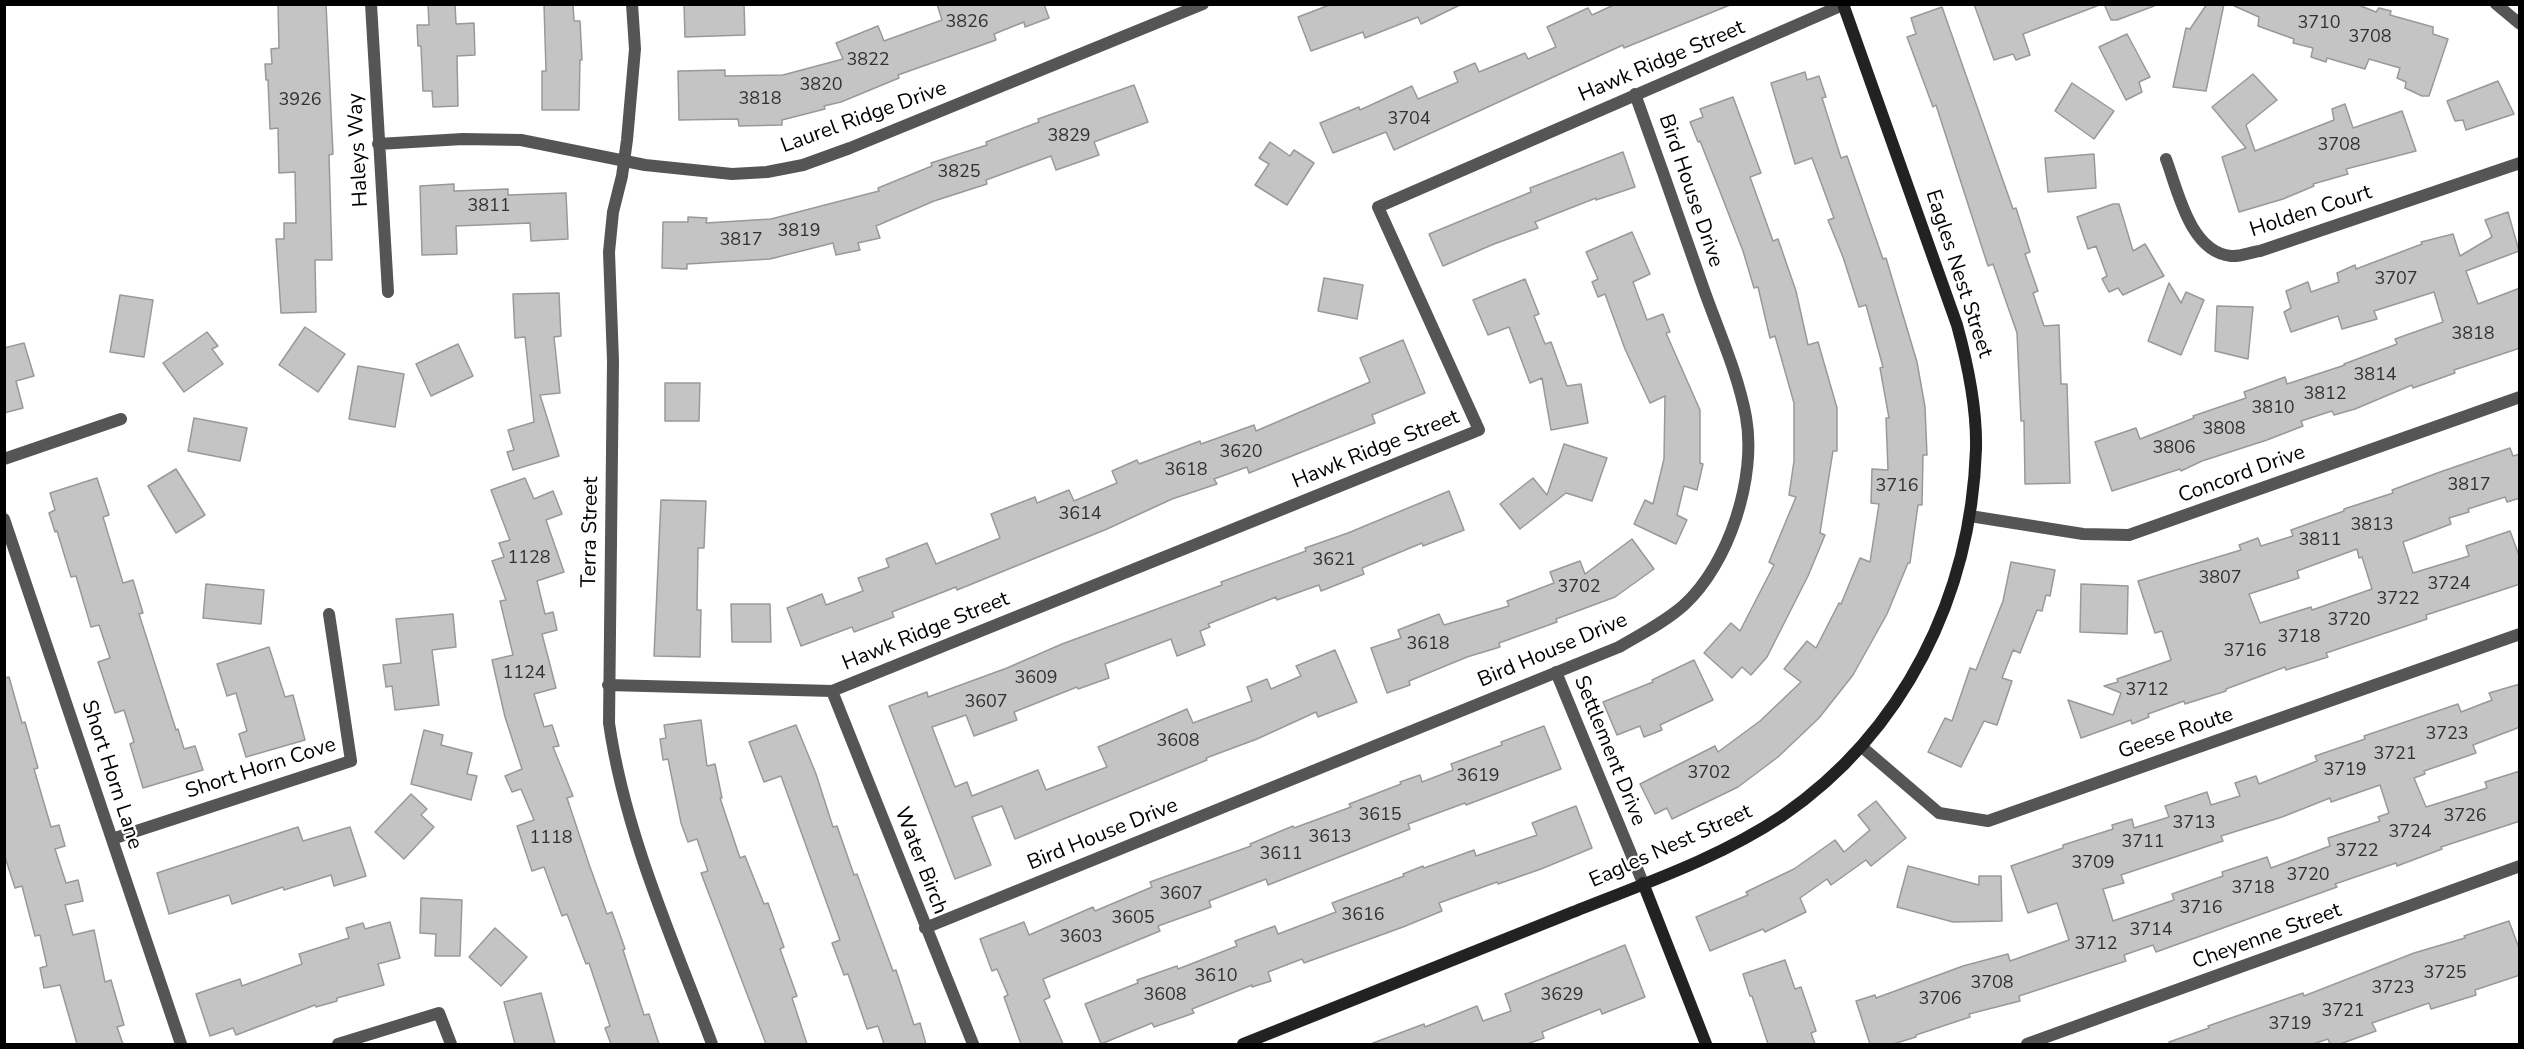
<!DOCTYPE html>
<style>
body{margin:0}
#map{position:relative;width:2524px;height:1049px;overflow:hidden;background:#fff;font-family:"Nunito Sans",sans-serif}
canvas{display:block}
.frame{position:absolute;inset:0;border:6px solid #000;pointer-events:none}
</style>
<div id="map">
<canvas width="2524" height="1049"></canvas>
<div class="frame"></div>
</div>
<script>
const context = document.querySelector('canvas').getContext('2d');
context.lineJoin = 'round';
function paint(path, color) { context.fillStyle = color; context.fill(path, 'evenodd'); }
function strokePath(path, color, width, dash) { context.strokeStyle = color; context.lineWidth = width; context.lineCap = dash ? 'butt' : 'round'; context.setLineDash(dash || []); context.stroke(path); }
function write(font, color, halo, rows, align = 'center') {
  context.font = font + ' "Nunito Sans",sans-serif'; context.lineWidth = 4.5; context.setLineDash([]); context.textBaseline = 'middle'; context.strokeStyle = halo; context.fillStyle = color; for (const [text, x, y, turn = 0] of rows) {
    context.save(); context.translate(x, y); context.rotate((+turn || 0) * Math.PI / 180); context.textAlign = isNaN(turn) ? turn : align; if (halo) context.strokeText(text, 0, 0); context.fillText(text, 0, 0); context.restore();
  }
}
const building = new Path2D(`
 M278 4H326L333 154 329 155 332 260H315L316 312 281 313 276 239H284V223H296L295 172 279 173 278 128 270 129 268 80H266L265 64H272L271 49 279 48Z
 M428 4H455L456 24 474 23 475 55 457 56 458 106 433 107 432 91H423L421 46H418L417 25H429Z
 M544 4H573L574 21H580L582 60H580L579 110H542V71H546Z
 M684 4H744L745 35 685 37Z
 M937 4H1044L1049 18 1025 27 1024 22 994 34 996 40 898 75 899 78 841 102 824 106 825 109 782 120V125L739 126 738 119 679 120 678 71 725 70V76L783 75 843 59 836 43 878 26 884 41 942 20Z
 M1332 4H1462L1421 24 1418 17 1365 38 1363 32 1311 51 1298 17Z
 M1616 4 1730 5 1624 48 1623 45 1394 150 1386 132 1333 153 1320 123 1359 107 1360 110 1412 86 1418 99 1458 82 1454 72 1475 63 1479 72 1525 53 1528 59 1556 47 1547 27 1588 8 1592 15Z
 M1974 4H2097V6L2023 34 2030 55 2016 60 2013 54 1994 60Z
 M2104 4H2153L2154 6 2117 20H2111Z
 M2207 4H2224L2206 91 2173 87 2186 28 2190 29Z
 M2230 4H2356L2376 12 2379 8 2391 11 2390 15 2433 27V34L2448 39 2429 96H2422L2405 88 2406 82 2397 78 2400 68 2369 59 2365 69 2327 58 2326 62 2311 57 2313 48 2293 43 2294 39 2258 26 2259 17Z
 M1942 7 2013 209 2016 208 2030 252 2025 254 2038 291 2033 293 2044 326 2059 325 2061 384H2067L2070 483 2025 484 2024 421H2021L2017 333 1993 264 1988 266 1936 105 1933 107 1907 37 1916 34 1911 18Z
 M2127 34 2150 77 2139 82 2142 92 2126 100 2099 47Z
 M1805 72 1807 80 1819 76 1826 97 1822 98 1841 158 1847 156 1883 259 1886 258 1917 362 1925 407 1927 455H1923L1922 505H1918L1910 563H1908L1887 614 1853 675 1819 718 1778 757 1738 787 1672 819 1667 808 1655 814 1640 784 1715 746 1718 752 1760 721 1801 682 1784 669 1807 641 1816 648 1839 603 1841 604 1860 558 1870 562 1879 504 1871 503 1872 469 1888 470 1886 418H1889L1880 368 1883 367 1866 305 1859 307 1843 257 1828 220 1834 218 1812 158 1795 164 1771 83Z
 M2253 74 2277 100 2246 125 2255 151 2334 120 2332 109 2345 104 2353 128 2402 111 2416 151 2346 169 2348 174 2313 184 2314 186 2283 199 2239 212 2222 157 2246 148 2212 107Z
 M2498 81 2514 114 2466 130 2463 120 2455 121 2447 101Z
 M2072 83 2114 111 2094 139 2055 111Z
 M1134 85 1148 122 1094 142 1099 155 1056 170 1051 156 986 180 987 184 934 201 876 226 880 238 858 243 860 250 836 255 833 243 770 259 687 264V269L662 268 663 222H688V217L707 218 706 223 771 219 879 191 878 188 932 166 931 163 987 145 986 142 1039 122 1038 119Z
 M1733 97 1761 173 1750 177 1773 241 1778 239 1796 291 1808 345 1818 342 1837 408V451H1833L1820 533 1825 535 1808 576 1767 657 1751 675 1742 667 1732 678 1704 653 1731 623 1740 631 1774 565 1769 562 1796 497 1789 495 1794 461V403L1775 336 1770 338 1758 287 1754 288 1743 251 1719 189 1700 141 1698 142 1690 122 1703 117 1700 109Z
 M1270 142 1290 156 1294 150 1314 163 1287 205 1255 185 1269 164 1259 158Z
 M1623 152 1635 187 1596 200V198L1535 222 1538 228 1494 244 1443 266 1429 234 1531 192 1530 188Z
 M2094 154 2096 188 2048 192 2045 158Z
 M454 184V191L508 189V195L566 193 568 239 531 241 530 223 456 226 457 254 422 255 420 186Z
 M2113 204H2119L2133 251 2145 244 2164 276 2123 295 2118 288 2109 292 2102 279 2107 276 2096 246 2088 249 2077 217Z
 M2508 212 2519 251 2466 271 2478 304 2520 288V348L2454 370 2455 373 2413 388 2412 385 2355 409 2334 415 2332 411 2301 421 2303 426 2267 440 2202 461 2181 471 2180 469 2112 491 2095 442 2136 428 2140 439 2194 418 2193 416 2246 398 2244 392 2285 377 2287 384 2345 365 2344 364 2397 344 2395 339 2443 322 2434 292 2374 311 2377 319 2342 329 2338 316 2291 332 2284 312 2291 308 2286 291 2308 282 2311 292 2339 282 2337 273 2355 265 2356 269 2422 244 2421 242 2453 234 2460 256 2492 237 2485 220Z
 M1632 232 1650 274 1633 282 1647 320 1663 314 1670 332 1666 333 1700 410V463L1703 464 1697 490 1684 486 1677 515 1687 520 1676 544 1634 524 1645 500 1653 504 1664 459 1665 396 1650 403 1625 349 1605 294 1598 297 1592 282 1598 279 1586 252Z
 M1324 278 1363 285 1357 319 1318 311Z
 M1525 279 1539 314 1534 316 1545 344 1551 342 1567 386 1581 384 1588 423 1551 430 1542 378 1530 383 1509 327 1488 335 1473 300Z
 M2169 283 2181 303 2186 292 2204 300 2181 355 2148 341Z
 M559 293 561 336 554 337 560 393 540 395 559 456 513 470 507 452 514 450 508 430 534 422 525 337 515 338 513 294Z
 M120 295 153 300 144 357 110 352Z
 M2217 306 2253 307 2248 359 2215 351Z
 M305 327 345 354 318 392 279 365Z
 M207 332 218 346 212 349 223 364 184 392 163 363Z
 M1403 340 1425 393 1372 415 1375 423 1249 473 1247 467 1214 479 1217 484 1172 499 1107 529 957 590 956 587 892 612 894 617 854 632 852 627 801 646 787 608 822 594 826 605 863 591 858 578 889 567 886 559 927 543 936 564 1000 538 991 514 1035 497 1037 503 1069 490 1074 501 1117 483 1112 471 1137 460 1139 464 1200 441 1201 444 1254 425 1256 431 1370 382 1360 358Z
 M24 343 34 376 16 381 23 408 4 413V348Z
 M458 344 473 376 431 396 416 364Z
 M358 366 404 374 395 427 349 419Z
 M665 383H700L699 421H665Z
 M194 418 247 428 240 461 188 451Z
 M1564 444 1607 458 1592 501 1566 493 1520 529 1500 504 1533 478 1547 495Z
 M2510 448 2513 456 2520 454V498L2507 502 2505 497 2468 509 2469 512 2449 518 2451 524 2403 542 2413 573 2469 556 2466 546 2510 531 2520 558V584L2426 615 2427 619 2326 653 2328 657 2286 670 2285 667 2226 689V691L2185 704 2184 701 2148 714 2149 717 2132 724 2131 720 2081 738 2068 700 2113 715 2121 693 2104 686 2118 682 2117 679 2171 660 2162 631 2155 633 2138 581 2241 550 2239 545 2258 538 2261 546 2293 536 2291 530 2344 511V509L2393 493 2392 490 2440 472ZM2357 549 2359 558 2362 557 2372 589 2312 610 2311 607 2260 623 2249 594 2299 578 2297 571Z
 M176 469 205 515 176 533 148 486Z
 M97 478 109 515 103 517 123 583 133 580 143 613 139 614 176 730 178 729 184 749 195 746 203 770 143 788 130 744 134 742 124 710 115 713 98 662 110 658 99 625 91 627 76 576 71 577 57 531 55 532 49 513 55 510 50 493Z
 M525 478 534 499 553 491 562 514 546 520 564 572 537 581 545 614 553 612 557 630 542 634 556 688 534 694 544 727 552 725 559 746 553 747 573 796 567 798 590 867 607 914 612 912 625 949 623 950 644 1015 649 1014 659 1044H611L605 1028 610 1026 589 963 586 964 567 914 562 916 544 867 532 871 517 826 534 820 521 789 512 792 505 776 522 769 505 717 492 660 513 655 500 601 506 600 492 561 504 557 499 543 510 540 491 490Z
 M1449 491 1464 530 1423 546 1422 543 1362 568 1364 574 1321 591 1319 585 1277 600 1276 597 1208 624 1210 627 1200 631 1205 645 1177 656 1171 639 1105 664 1109 678 1078 689 1077 687 1014 712 1017 720 974 736 966 715 932 727 955 787 967 782 972 796 1038 770 1046 790 1107 767 1098 747 1187 709 1193 723 1252 701 1247 687 1267 679 1271 689 1301 676 1296 666 1335 650 1357 702 1318 717 1316 712 1257 739 1206 758 1207 760 1015 839 1002 806 972 817 991 865 955 879 889 706 927 692 928 697 1007 668 1062 644 1222 585 1221 582 1306 551 1305 548 1348 533Z
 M661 500 706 501 704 548H698L697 610H701L700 657 654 656Z
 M1632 539 1654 569 1615 597 1556 619 1557 622 1499 643 1500 647 1467 657 1409 681 1410 685 1387 693 1371 648 1401 638 1398 630 1439 614 1444 625 1509 606 1507 601 1554 583 1550 572 1580 561 1585 574Z
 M2011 562 2055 570 2050 596 2046 595 2042 611 2037 610 2020 653 2013 650 2002 678 2012 681 1997 725 1984 721 1961 767 1928 752 1945 718 1952 721 1970 668 1976 670 2003 601Z
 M206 584 264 590 261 624 203 618Z
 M2081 584 2128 586 2127 634 2080 632Z
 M731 604H770L771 642H732Z
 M453 614 456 647 432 650 439 705 395 710 392 686 386 687 383 665 401 663 396 619Z
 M269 647 285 697 293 695 305 740 246 757 239 734 247 731 236 693 227 696 217 664Z
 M1694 660 1713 700 1660 725 1662 730 1644 737 1640 726 1617 735 1603 702 1653 682 1652 680Z
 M9 677 22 723 25 722 38 768 34 769 51 827 59 825 65 846 55 849 66 883 78 880 83 901 65 905 73 935 94 930 105 982 111 980 124 1025 117 1027 123 1044H77L60 985 44 988 40 968 47 966 40 935 35 936 22 886 15 888 4 854V678Z
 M2520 684V727L2473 745 2476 753 2424 771 2425 774 2414 778 2426 807 2487 788 2485 782 2520 771V821L2441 847 2442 849 2397 866 2396 863 2335 884 2337 887 2156 952 2153 945 2124 955 2126 961 2019 996 2020 1001 1969 1014 1970 1017 1916 1035V1037L1893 1044H1870L1856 1001 1875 995 1876 998 1963 966 2008 954 2010 961 2069 940 2057 903 2028 913 2011 866 2063 848V845L2113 829 2112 825 2132 819 2134 828 2169 817 2165 806 2207 792 2211 805 2240 796 2235 783 2256 776 2259 784 2317 761 2315 756 2365 739 2364 736 2458 704 2461 712 2492 700 2489 693ZM2380 785 2389 813 2378 817 2380 821 2328 838 2330 846 2271 868 2267 857 2222 872 2223 876 2172 894 2174 900 2113 921 2103 889 2124 883 2121 875 2223 841 2221 836 2282 817 2330 798 2331 802Z
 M701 720 707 766 715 764 722 798H720L740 858 745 856 764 904 768 903 784 947 780 949 797 996 792 998 807 1044H766L701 873 708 871 697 839 688 842 681 823 668 759 663 760 660 739 666 738 664 725Z
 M796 725 816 774 833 827 837 826 854 875 857 874 893 971 896 970 914 1025 920 1023 926 1044H884L878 1026 867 1029 848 974 844 975 832 943 840 940 781 776 764 782 749 742Z
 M1544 726 1561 769 1466 805 1465 803 1408 824 1410 829 1268 885 1266 879 1209 901 1211 907 1158 926 1160 931 1043 979 1050 997 1044 1000 1063 1044H1021L1004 997 1008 995 997 969 992 971 980 939 1024 922 1029 935 1093 907 1095 911 1152 887 1150 882 1251 846 1250 844 1293 826 1294 828 1351 807 1349 804 1401 784 1400 782 1420 775 1422 782 1453 770 1451 764 1502 745 1501 742Z
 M424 730 443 735 441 745 472 753 467 774 477 776 471 800 411 784Z
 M411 794 427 809 421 815 434 827 404 859 375 832Z
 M1876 801 1906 838 1871 866 1866 860 1831 885 1827 879 1800 898 1806 912 1765 932 1763 929 1710 951 1696 917 1748 895 1746 892 1794 869 1835 840 1844 852 1870 830 1858 815Z
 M1576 806 1592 848 1541 869 1498 884 1497 882 1439 903 1442 911 1403 927 1304 963 1302 959 1268 972 1271 981 1252 987V985L1192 1009 1194 1013 1154 1027 1152 1023 1101 1044 1085 1004 1138 983 1137 980 1177 966 1178 969 1237 946 1235 941 1275 926 1278 934 1336 912 1332 903 1404 876 1403 874 1423 866 1424 868 1474 850 1476 856 1537 835 1532 823Z
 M298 827 303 841 350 827 366 876 334 886 331 875 284 890 283 887 232 904 229 895 169 914 157 873Z
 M1908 866 1979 885V876H2001L2002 921 1953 922 1897 907Z
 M421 898 462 900 460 956H435L436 934 420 933Z
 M2509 921 2520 951V975L2475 990 2476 995 2431 1009 2429 1003 2372 1023 2376 1031 2340 1044H2330L2328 1039 2313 1044H2170L2169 1042 2209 1028 2208 1026 2303 993 2304 996 2414 953 2465 938 2464 936Z
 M390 922 400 958 378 964 384 985 337 998V1001L316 1007 315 1005 236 1035 233 1028 210 1036 196 994 240 979 242 986 302 964 299 954 349 938 346 928 363 923 365 929Z
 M495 928 527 957 501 986 469 957Z
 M1625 945 1645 997 1602 1014 1600 1009 1542 1032 1544 1038 1527 1044H1373V1043L1424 1024 1425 1027 1477 1006 1483 1021 1511 1011 1505 994Z
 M1785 960 1795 989 1801 987 1816 1031 1811 1033 1815 1044H1768L1752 996H1750L1743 974Z
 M541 993 555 1044H515L504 1002Z`);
paint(building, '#c4c4c4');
strokePath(building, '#999', 1.5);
strokePath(new Path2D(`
 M371 4 388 292
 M632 4 635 49 627 140 622 176 613 212 609 252 613 361 609 723C625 834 673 940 712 1044
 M2496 4 2520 24
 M378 144 463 139 521 140 645 165 732 174 767 172 803 165 850 148 1203 4
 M2166 159C2178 191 2190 252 2231 256 2240 257 2251 252 2260 251L2520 163
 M4 459 121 419
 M1970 516 2083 534 2129 535 2520 397
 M4 519 181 1044
 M1556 672 1643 883
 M608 685 832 691 1479 430 1378 207 1845 4
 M832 691 973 1044
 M1862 747 1939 813 1988 821 2520 634
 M112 839 351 761 329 614
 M925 928 1619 647C1641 634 1665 622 1684 605 1729 564 1757 477 1746 417 1738 373 1718 330 1703 287 1681 223 1658 158 1635 94
 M338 1044 439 1013 451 1044
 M2027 1044 2520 866`), '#555', 12);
strokePath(new Path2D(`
 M1643 883 1706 1044
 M1243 1044C1351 1001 1459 957 1568 914 1640 885 1718 859 1782 816 1904 732 1971 596 1976 449 1977 407 1968 365 1957 325L1843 4`), '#222', 12);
write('18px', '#313131', null, [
 ["3826",967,23],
 ["3710",2319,24],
 ["3708",2370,38],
 ["3822",868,61],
 ["3820",821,86],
 ["3818",760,100],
 ["3926",300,101],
 ["3704",1409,120],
 ["3829",1069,137],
 ["3708",2339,146],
 ["3825",959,173],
 ["3811",489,207],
 ["3819",799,232],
 ["3817",741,241],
 ["3707",2396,280],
 ["3818",2473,335],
 ["3814",2375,376],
 ["3812",2325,395],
 ["3810",2273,409],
 ["3808",2224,430],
 ["3806",2174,449],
 ["3620",1241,453],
 ["3618",1186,471],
 ["3817",2469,486],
 ["3716",1897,487],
 ["3614",1080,515],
 ["3813",2372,526],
 ["3811",2320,541],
 ["1128",529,559],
 ["3621",1334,561],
 ["3807",2220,579],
 ["3724",2449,585],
 ["3702",1579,588],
 ["3722",2398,600],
 ["3720",2349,621],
 ["3718",2299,638],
 ["3618",1428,645],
 ["3716",2245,652],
 ["1124",524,674],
 ["3609",1036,679],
 ["3712",2147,691],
 ["3607",986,703],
 ["3723",2447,735],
 ["3608",1178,742],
 ["3721",2395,755],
 ["3719",2345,771],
 ["3702",1709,774],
 ["3619",1478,777],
 ["3615",1380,816],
 ["3726",2465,817],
 ["3713",2194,824],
 ["3724",2410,833],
 ["3613",1330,838],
 ["1118",551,839],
 ["3711",2143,843],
 ["3722",2357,852],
 ["3611",1281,855],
 ["3709",2093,864],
 ["3720",2308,876],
 ["3718",2253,889],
 ["3607",1181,895],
 ["3716",2201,909],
 ["3616",1363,916],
 ["3605",1133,919],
 ["3714",2151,931],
 ["3603",1081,938],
 ["3712",2096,945],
 ["3725",2445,974],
 ["3610",1216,977],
 ["3708",1992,984],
 ["3723",2393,989],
 ["3608",1165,996],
 ["3629",1562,996],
 ["3706",1940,1000],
 ["3721",2343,1012],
 ["3719",2290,1025]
]);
write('21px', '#000', '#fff', [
 ["Hawk Ridge Street",1662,62,-23],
 ["Laurel Ridge Drive",864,118,-20],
 ["Haleys Way",359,150,-93],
 ["Bird House Drive",1690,191,71],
 ["Holden Court",2311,212,-18],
 ["Eagles Nest Street",1958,274,72],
 ["Hawk Ridge Street",1376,450,-22],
 ["Concord Drive",2242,475,-20],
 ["Terra Street",591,532,-89],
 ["Hawk Ridge Street",926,632,-22],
 ["Bird House Drive",1553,651,-23],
 ["Geese Route",2176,734,-19],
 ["Settlement Drive",1609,751,68],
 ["Short Horn Cove",261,769,-18],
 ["Short Horn Lane",111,775,72],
 ["Bird House Drive",1103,835,-22],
 ["Eagles Nest Street",1671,847,-24],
 ["Water Birch",920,861,69],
 ["Cheyenne Street",2267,937,-20]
]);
</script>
